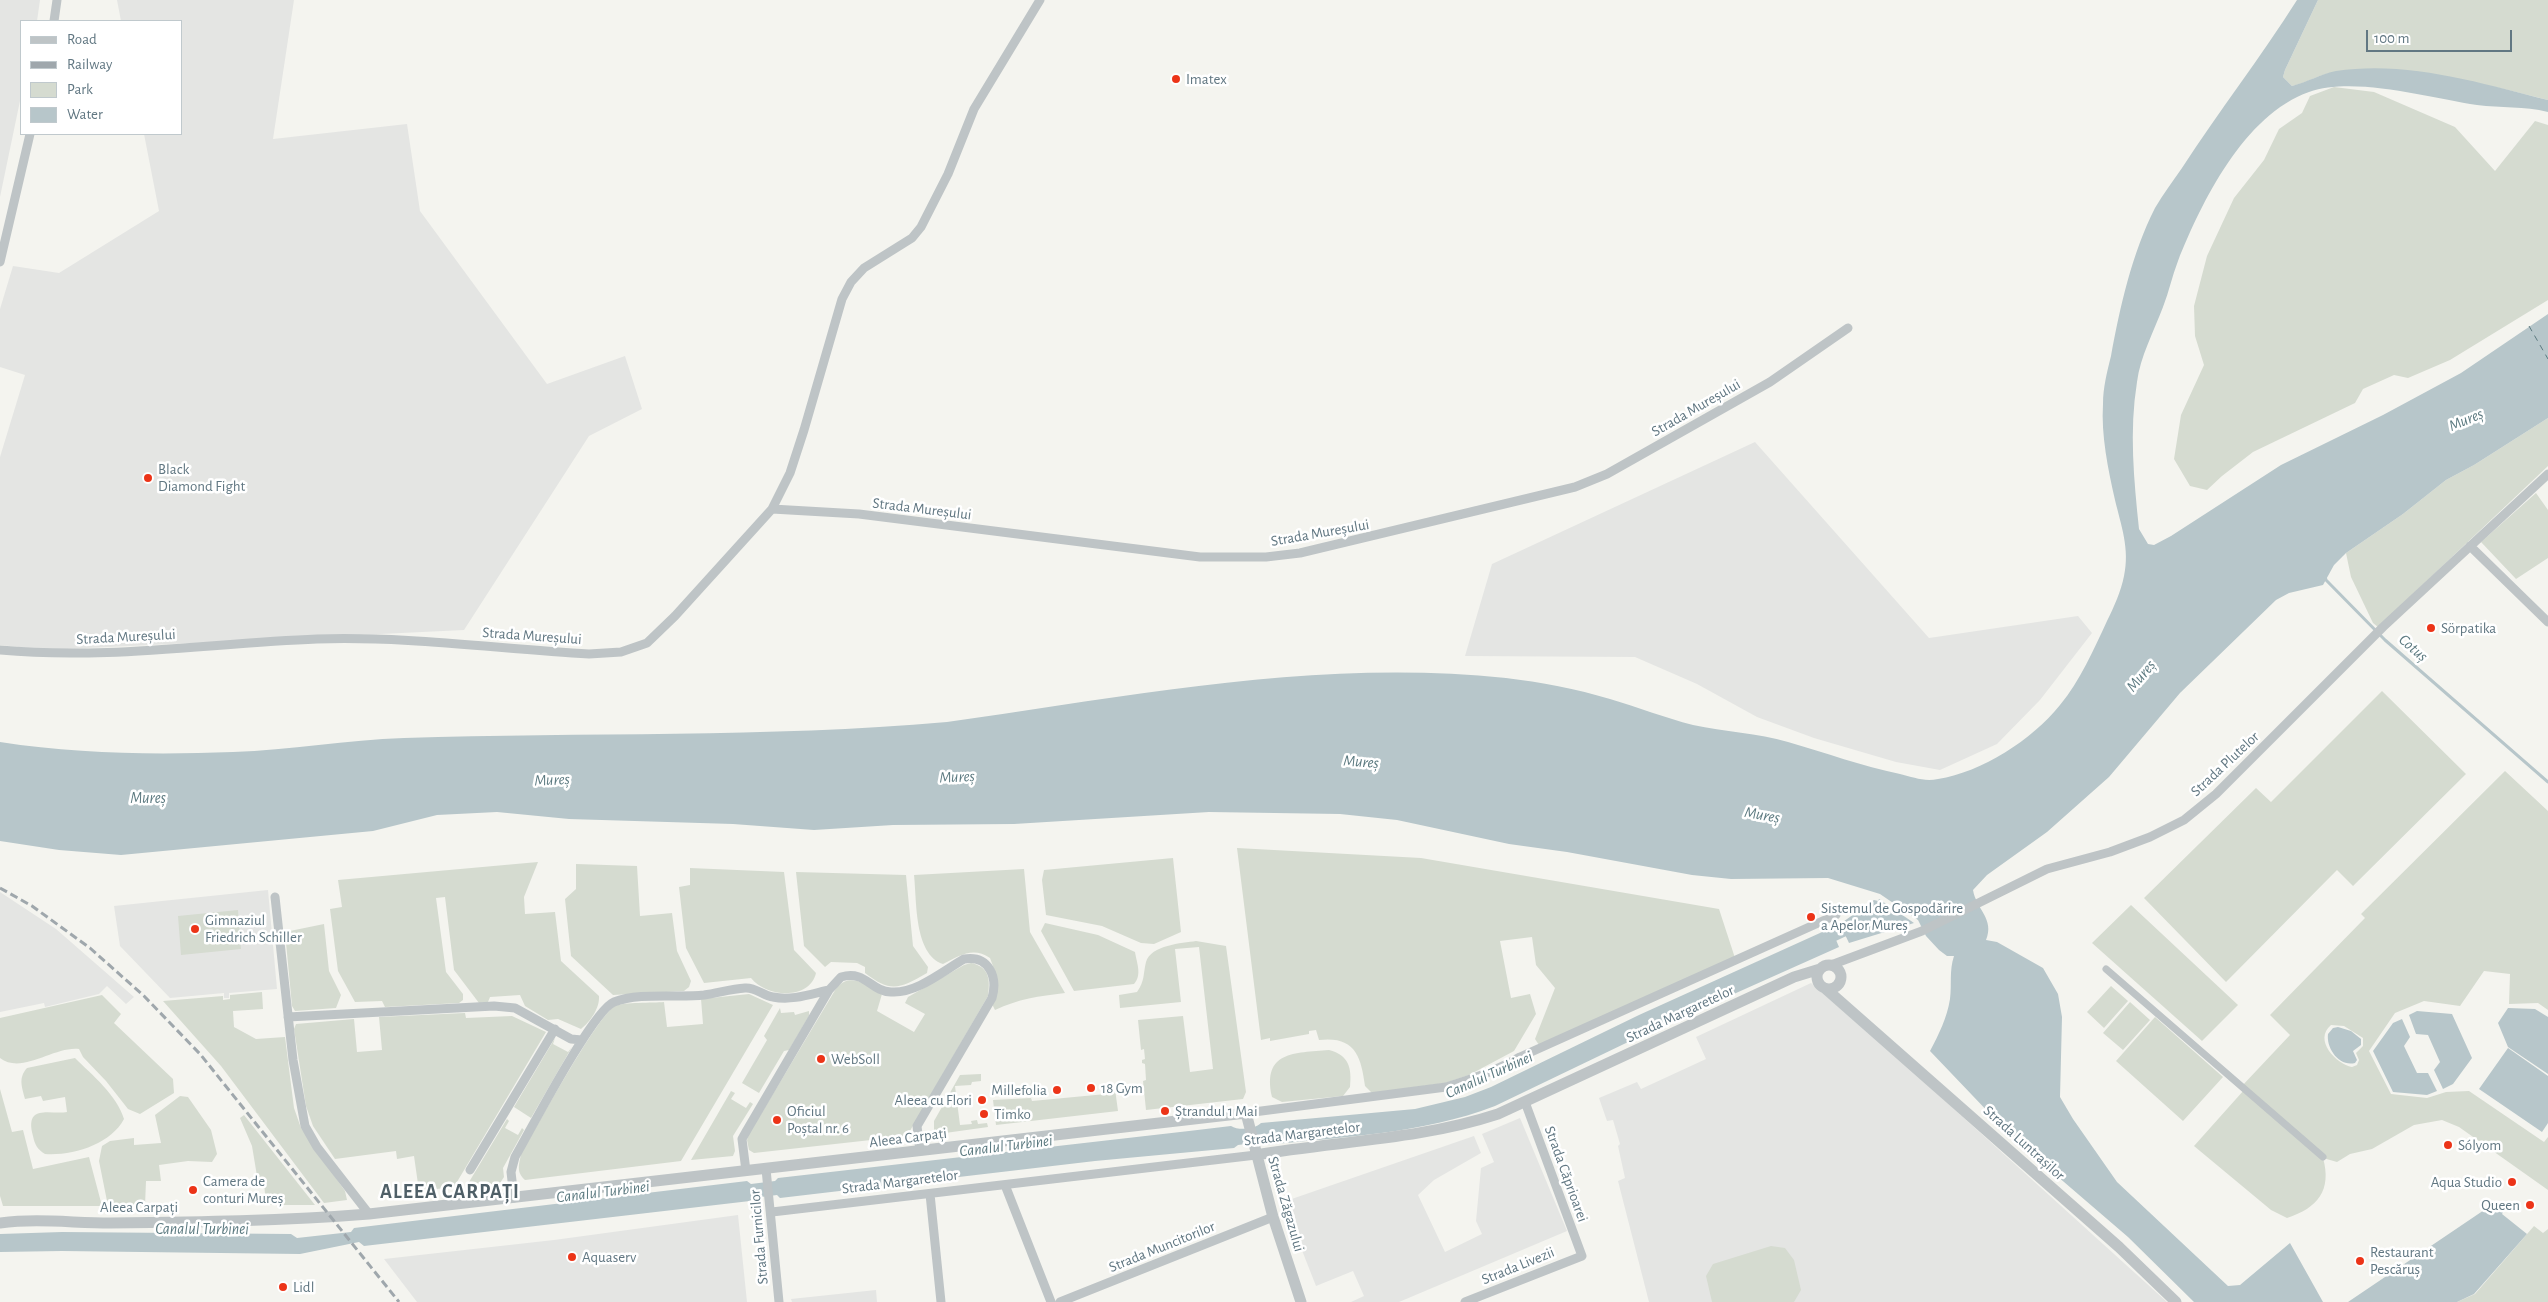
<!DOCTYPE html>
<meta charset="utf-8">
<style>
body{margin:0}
#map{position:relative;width:2548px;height:1302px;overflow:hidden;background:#f4f4ef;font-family:"Alegreya Sans",sans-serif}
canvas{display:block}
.legend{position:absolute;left:20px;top:20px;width:162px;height:115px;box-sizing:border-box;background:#fff;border:1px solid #c0c9cd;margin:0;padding:6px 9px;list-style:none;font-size:15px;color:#617782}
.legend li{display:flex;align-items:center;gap:10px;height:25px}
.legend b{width:25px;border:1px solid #c0c9cd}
.scale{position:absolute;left:2366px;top:30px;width:146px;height:22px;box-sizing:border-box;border:2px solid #617782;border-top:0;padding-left:6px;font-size:15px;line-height:18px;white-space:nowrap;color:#617782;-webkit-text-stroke:4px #fff;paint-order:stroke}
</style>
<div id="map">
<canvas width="2548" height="1302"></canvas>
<ul class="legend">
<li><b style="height:6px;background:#bec4c6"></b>Road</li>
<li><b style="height:6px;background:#9fa7ac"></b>Railway</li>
<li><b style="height:14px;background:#d5dbd0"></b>Park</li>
<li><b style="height:14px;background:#b7c6ca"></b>Water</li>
</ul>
<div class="scale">100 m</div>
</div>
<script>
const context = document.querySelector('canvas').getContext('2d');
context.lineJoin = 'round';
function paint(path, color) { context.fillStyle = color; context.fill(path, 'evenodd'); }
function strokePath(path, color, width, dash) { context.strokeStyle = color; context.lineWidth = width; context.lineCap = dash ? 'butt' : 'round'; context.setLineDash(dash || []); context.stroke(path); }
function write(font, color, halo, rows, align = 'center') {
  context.font = font + ' "Alegreya Sans",sans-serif'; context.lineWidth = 5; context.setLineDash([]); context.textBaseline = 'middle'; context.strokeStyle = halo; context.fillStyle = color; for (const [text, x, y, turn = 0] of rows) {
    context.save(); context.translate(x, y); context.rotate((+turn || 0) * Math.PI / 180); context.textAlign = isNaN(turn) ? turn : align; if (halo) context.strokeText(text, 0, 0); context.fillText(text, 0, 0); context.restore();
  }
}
paint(new Path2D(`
 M0 0H40L37 21H21V96L0 197Z
 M117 0H294L273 139 407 124 420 211 547 384 625 356 642 409 589 436 464 630 46 650 0 645V457L25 375 0 367V309L13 266 59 273 159 211 144 134H181V21H121Z
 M1755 442 1929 638 2078 616 2092 633 2040 700 1997 744 1940 770 1896 762 1814 738 1757 717 1697 684 1635 657 1465 656 1492 564Z
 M268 890 277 989 229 993V998H224V993L170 998 120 946 114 906Z
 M0 892 56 929 134 997 126 1004 107 986 99 994 45 1007 44 1003 0 1012Z
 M1811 983 1911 1070 2167 1302H1649L1618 1181 1625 1178 1618 1146 1620 1144 1613 1120 1607 1121 1599 1098 1637 1082 1641 1089 1706 1059 1696 1037Z
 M1520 1118 1567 1231 1399 1302H1351L1364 1296 1353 1271 1316 1286 1283 1202 1474 1136 1481 1153 1434 1180 1418 1195 1445 1252 1482 1234 1476 1221 1481 1168 1494 1162 1482 1134Z
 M738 1215 747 1302H417L384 1259 554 1240Z
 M876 1290 877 1302H792L791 1299Z`), '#e4e5e3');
paint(new Path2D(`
 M2318 0H2548V100C2478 82 2408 65 2336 72 2322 73 2307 83 2292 86L2283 77 2285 70Z
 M2334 87 2374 92 2455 127 2495 171 2535 121 2548 125V300L2450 360 2408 378 2394 375 2363 389 2355 403 2253 452 2222 476 2207 490 2190 486 2174 459 2181 415 2204 365 2195 336 2194 306 2207 256 2234 198 2264 160 2279 129 2302 113 2310 96Z
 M2548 418V466L2378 627 2373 623 2351 577 2346 553 2403 514 2446 480 2474 465Z
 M2536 493 2548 510V558L2516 579 2481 542Z
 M2382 691 2466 774 2353 886 2337 870 2226 982 2144 898 2256 788 2271 802Z
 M2505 771 2548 811V1010L2538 1003 2509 1004 2510 974 2484 971 2460 1006 2424 1001 2395 1013 2369 1051 2391 1094 2427 1098 2446 1092 2469 1091 2544 1142 2548 1137V1190L2459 1127 2442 1120 2414 1125 2372 1149 2350 1154 2337 1162 2323 1158C2332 1190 2318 1208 2287 1218L2271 1210 2194 1146 2244 1090 2241 1087 2290 1035 2270 1015 2365 918 2361 914ZM2331 1025 2344 1026 2363 1038V1046L2356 1053 2359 1060 2357 1065 2352 1067C2336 1064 2313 1040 2331 1025Z
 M1237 848 1421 858 1719 909 1735 958 1539 1045 1535 1039 1555 988 1536 965 1532 937 1500 941 1511 998 1530 994 1536 1014 1514 1051 1469 1075 1445 1083 1372 1093 1365 1086C1361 1056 1355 1036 1319 1040L1316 1030 1309 1031V1034L1270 1041V1038L1261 1040Z
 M1173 858 1181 932 1154 944 1141 943 1102 926 1046 915 1042 880 1044 870Z
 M538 862 524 897 525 914 555 912 561 961 599 996C600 1008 590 1022 581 1029L558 1019 548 1020 525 1006 520 995 490 997 488 1002 479 1003 454 970 445 897 436 898 446 972 463 994V1000L459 1003 385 1007 382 1001 355 1002 338 971 330 909 342 907 338 880Z
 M576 864 637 866 640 916 672 913 677 951 691 981 689 987 684 991 613 995 571 956 565 899 576 889Z
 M690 868 784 872 794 950 816 973C810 1000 767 998 751 978L704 983 686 948 679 887 690 885Z
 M1024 869 1030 932 1065 993C1039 996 1018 999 995 1010L992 1004 997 977 990 958C973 946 959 956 943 964 914 954 917 902 914 875Z
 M796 872 906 875 913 946 928 967 927 973C899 989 891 993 865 973V967L857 963 831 962 825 967 804 946Z
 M2131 905 2238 1005 2202 1041 2092 943Z
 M238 910 241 949 181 955 178 916Z
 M1045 923 1098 935 1135 952C1137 964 1142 975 1134 984L1074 991 1041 931Z
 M324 924 329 971 341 995 336 1008 295 1011 292 1006 285 932Z
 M1196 941 1226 946 1246 1092 1243 1099 1146 1110 1143 1081 1146 1080 1145 1064 1142 1063V1060L1145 1059 1144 1049 1141 1050 1138 1020 1183 1016 1190 1072 1213 1069 1199 947 1175 949 1181 1002 1120 1008 1119 995 1137 992C1145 981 1143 974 1146 962 1151 945 1182 943 1196 941Z
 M971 963C990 967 990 980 988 996L907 1136 754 1153 749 1150 747 1140 749 1134 837 987C852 972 866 985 882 994L877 1011 914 1032 925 1014 905 1003 908 997 964 965Z
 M2111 986 2128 1001 2104 1028 2087 1012Z
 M262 992 263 1009 233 1011 234 1027 256 1039 285 1037 294 1108 301 1128 345 1191 347 1200 324 1203 221 1066 163 1001 223 996V1000L230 999V995Z
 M749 994 773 1005 681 1161 525 1180C516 1172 519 1165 521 1154 535 1130 597 1016 615 1006 624 1002 653 1003 664 1002L667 1027 703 1024 701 999Z
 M102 995 121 1014 114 1023 173 1079 174 1093 140 1114 128 1109 106 1081 83 1057 79 1049C54 1046 22 1075 0 1058V1018Z
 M2130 1002 2150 1020 2123 1050 2103 1033Z
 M780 1008 781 1013 794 1012 795 1015 809 1011V1016L789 1050 784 1051 759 1093 742 1083 767 1040 764 1036Z
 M465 1013 466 1018 512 1016 546 1032 454 1187 419 1191 414 1156 397 1159 396 1151 335 1159 313 1126 306 1106 294 1029 296 1024 354 1019 357 1052 382 1050 379 1017Z
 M2155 1017 2223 1077 2183 1121 2116 1061Z
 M555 1038 553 1044 568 1052 572 1047 531 1118 514 1107Z
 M1329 1050C1349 1055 1352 1068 1350 1087L1343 1096 1282 1102 1272 1097C1262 1051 1294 1053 1329 1050Z
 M75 1058C92 1075 117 1095 124 1119 111 1144 73 1156 45 1154 37 1149 35 1145 33 1136 24 1103 51 1115 67 1112L65 1097 43 1101 41 1096 25 1099C22 1087 18 1078 27 1068Z
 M981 1074V1081L972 1082 971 1085 955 1086 960 1125 972 1124 971 1121 977 1120 978 1124 987 1123 988 1127 938 1134 934 1132V1121L960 1075Z
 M0 1089 12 1132 23 1130 33 1169 89 1157 102 1206H3L0 1196Z
 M1115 1089 1118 1111 996 1125 993 1100 1031 1098 1032 1101 1106 1094V1090Z
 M731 1091 735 1093 731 1099 746 1108 750 1102 753 1104 733 1136 735 1151 733 1156 691 1160Z
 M180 1096 188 1097 211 1130 217 1154 212 1162 188 1161 159 1165 161 1181H146L145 1206H108L99 1161 102 1146 110 1141 134 1138V1145L161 1143 155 1115Z
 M244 1115 315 1205H266L264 1182H258L252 1146 240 1118Z
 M507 1119 509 1121 505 1128 518 1135 522 1128 524 1130 503 1168 504 1177 500 1183 466 1187Z
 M2534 1226 2543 1233 2548 1229V1302H2457L2475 1294Z
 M1771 1246 1785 1248 1794 1260 1801 1290 1794 1302H1712L1706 1276 1713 1264Z`), '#d5dbd0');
paint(new Path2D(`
 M2297 0H2318L2285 70 2283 77 2292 86C2307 82 2321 74 2336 71 2406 60 2481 83 2548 100V112C2524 106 2501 108 2477 105 2429 98 2355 76 2309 92 2244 115 2202 201 2178 261 2172 276 2169 292 2163 307 2154 331 2140 357 2137 382 2129 431 2134 480 2139 529L2148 544 2154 545 2171 536 2281 465 2383 415 2461 373 2548 314V418L2474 465 2446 480 2403 514 2346 553 2334 565 2323 585 2289 593 2276 600 2180 693 2109 777 2047 832 1987 875 1973 890C1976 909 1995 919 1986 940L1997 942 2043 968 2058 994 2062 1017 2060 1097 2073 1119 2117 1182 2228 1286 2240 1285 2290 1243 2323 1302H2194L2128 1237 2014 1139 1930 1051C1939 1034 1947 1018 1950 999 1952 984 1949 971 1954 956H1947L1939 950 1926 936 1918 920 1880 894 1828 878 1731 879 1692 875 1567 852 1509 844 1397 820 1340 814 1209 812 1014 824 893 825 814 830 733 824 569 819 497 812 437 815 373 831 121 855 59 850 0 841V742C77 754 155 755 233 752 290 750 347 740 404 738 585 732 766 738 947 722 1131 696 1319 658 1506 678 1540 682 1577 689 1610 699 1638 707 1665 718 1693 725 1724 732 1758 733 1788 742 1826 753 1862 766 1900 774 1913 777 1924 782 1938 779 1982 772 2032 740 2060 705 2080 681 2094 649 2107 621 2114 607 2121 591 2124 576 2130 549 2121 525 2115 500 2108 469 2101 435 2103 404 2103 388 2107 372 2111 356 2120 307 2132 253 2155 208 2163 194 2173 181 2182 168 2219 111 2261 57 2297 0Z
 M1879 899 1914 923 1849 943 1840 924 1874 900 1878 901Z
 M1831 928 1839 947 1651 1031 1495 1106C1422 1134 1342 1137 1265 1145L1261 1142 1238 1145 1234 1148 1095 1161 780 1198 777 1195 753 1198 750 1201 364 1246 359 1242 300 1254 62 1251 0 1252V1234L62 1232 291 1234 297 1238 351 1232 354 1228 747 1181 751 1184 775 1181 778 1178 1189 1131 1231 1126C1239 1131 1255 1129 1261 1123L1415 1109 1465 1097 1491 1087 1639 1015Z
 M2508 1008 2535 1009 2548 1017V1074L2508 1047 2498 1023Z
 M2417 1011 2452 1014 2472 1058 2453 1084 2443 1089 2434 1070 2440 1062 2428 1035 2416 1034 2409 1015Z
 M2402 1019 2410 1037 2404 1046 2417 1073H2428L2437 1091 2427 1095 2393 1092 2373 1051 2393 1023Z
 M2338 1027 2351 1031 2361 1039V1045L2353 1051 2357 1060 2355 1063C2339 1067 2326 1048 2328 1034L2333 1028Z
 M2508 1048 2548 1076V1123L2542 1132 2479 1089Z
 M2496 1202 2505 1209 2502 1214 2527 1234 2474 1294 2457 1302H2348Z`), '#b7c6ca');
strokePath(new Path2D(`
 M2325 576 2326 580 2385 640 2548 782`), '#b7c6ca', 3);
strokePath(new Path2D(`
 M1824 941 1856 926`), '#b7c6ca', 10);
strokePath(new Path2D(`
 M2529 326 2548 359`), '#5c7a80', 1, [6, 5]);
strokePath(new Path2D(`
 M2106 969 2323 1157`), '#bec4c6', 7);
strokePath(new Path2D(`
 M54 21 57 0
 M0 262 30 134
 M772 509 859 514 1200 557H1266L1300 553 1575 487 1607 474 1770 382 1848 328
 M2470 546 2548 622
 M0 650C106 660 211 643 317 639 408 636 499 649 589 654L621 652 647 643 675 616 772 509 790 473 804 430 842 299 851 282 864 268 912 238 921 227 948 174 974 109 1040 0
 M275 897 293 1060 305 1126 317 1147 369 1214
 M1831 965 1922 931 2047 869 2110 852 2150 837 2184 820 2216 794 2383 627 2548 474
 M288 1017 494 1006 515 1008 571 1039 582 1040
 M1246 1113 1446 1087C1472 1079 1496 1071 1520 1057L1836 915
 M766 1169 779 1302
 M470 1170 555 1029
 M746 1171 742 1139 747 1130 829 990 841 977C866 970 870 991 891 992 916 994 943 971 964 959 989 955 998 977 992 998L917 1126 920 1151
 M1005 1185 1051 1302
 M930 1194 941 1302
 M514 1198 511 1172 515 1157C530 1131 593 1010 614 1002 639 992 677 998 704 995 718 993 731 989 745 988 756 987 763 996 773 997 792 1001 811 994 829 990
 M772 1212 1256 1155
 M1060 1302 1273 1217
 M1465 1302 1582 1256 1525 1102`), '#bec4c6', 9);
strokePath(new Path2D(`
 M1817 977a12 12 0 1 1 24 0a12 12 0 1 1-24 0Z
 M1826 989 2119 1247 2176 1302
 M1256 1155C1337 1141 1419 1140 1498 1114L1794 977 1820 969
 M0 1223C37 1218 73 1223 110 1223 197 1222 283 1221 369 1214L1246 1113 1273 1217 1301 1302`), '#bec4c6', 11);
strokePath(new Path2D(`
 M0 888 32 906 90 948 144 996 200 1054 399 1302`), '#9fa7ac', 3, [8, 4]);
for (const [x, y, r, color] of [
 [1176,79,5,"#ec3418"],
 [148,478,5,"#ec3418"],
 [2431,628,5,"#ec3418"],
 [1811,917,5,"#ec3418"],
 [195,929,5,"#ec3418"],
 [821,1059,5,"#ec3418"],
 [1091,1088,5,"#ec3418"],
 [1057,1090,5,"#ec3418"],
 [982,1100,5,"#ec3418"],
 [1165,1111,5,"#ec3418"],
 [984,1114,5,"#ec3418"],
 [777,1120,5,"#ec3418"],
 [2448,1145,5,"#ec3418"],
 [2512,1182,5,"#ec3418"],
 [193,1190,5,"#ec3418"],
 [2530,1205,5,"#ec3418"],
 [572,1257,5,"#ec3418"],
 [2360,1261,5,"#ec3418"],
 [283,1287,5,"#ec3418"]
]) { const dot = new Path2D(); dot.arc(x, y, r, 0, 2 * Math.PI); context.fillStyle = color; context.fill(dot); strokePath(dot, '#fff', 2); }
write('15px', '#617782', '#fff', [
 ["Imatex",1186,79],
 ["Black",158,469],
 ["Diamond Fight",158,486],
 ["Sörpatika",2441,628],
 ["Sistemul de Gospodărire",1821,908],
 ["a Apelor Mureș",1821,925],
 ["Gimnaziul",205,920],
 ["Friedrich Schiller",205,937],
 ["WebSoll",831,1059],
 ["18 Gym",1101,1088],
 ["Millefolia",1047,1090,"right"],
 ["Aleea cu Flori",972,1100,"right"],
 ["Oficiul",787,1111],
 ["Poștal nr. 6",787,1128],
 ["Ștrandul 1 Mai",1175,1111],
 ["Timko",994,1114],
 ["Sólyom",2458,1145],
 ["Camera de",203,1181],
 ["conturi Mureș",203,1198],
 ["Aqua Studio",2502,1182,"right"],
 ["Queen",2520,1205,"right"],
 ["Restaurant",2370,1252],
 ["Pescăruș",2370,1269],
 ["Aquaserv",582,1257],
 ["Lidl",293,1287]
], 'left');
write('15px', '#617782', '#fff', [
 ["Strada Mureșului",1696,408,-30],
 ["Strada Mureșului",922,509,7],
 ["Strada Mureșului",1320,533,-10],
 ["Strada Mureșului",532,636,4],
 ["Strada Mureșului",126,637,-3],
 ["Strada Plutelor",2225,764,-43],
 ["Strada Margaretelor",1680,1014,-25],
 ["Strada Margaretelor",1302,1134,-7],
 ["Aleea Carpați",908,1138,-7],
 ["Strada Luntrașilor",2024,1143,42],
 ["Strada Căprioarei",1566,1174,70],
 ["Strada Margaretelor",900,1182,-7],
 ["Strada Zăgazului",1286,1204,74],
 ["Aleea Carpați",139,1207],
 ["Strada Furnicilor",759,1237,-95],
 ["Strada Muncitorilor",1162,1247,-22],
 ["Strada Livezii",1518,1266,-22]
]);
write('italic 16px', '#5c7a80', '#fff', [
 ["Mureș",2466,420,-23],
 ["Cotuș",2413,648,41],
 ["Mureș",2141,676,-50],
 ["Mureș",1361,762,4],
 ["Mureș",957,777,-2],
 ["Mureș",552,780,-2],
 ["Mureș",148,798],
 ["Mureș",1762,815,10],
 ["Canalul Turbinei",1489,1075,-24],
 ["Canalul Turbinei",1006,1146,-7],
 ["Canalul Turbinei",603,1192,-7],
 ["Canalul Turbinei",202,1229]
]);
context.letterSpacing = '1px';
write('bold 20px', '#4f5f67', '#fff', [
 ["ALEEA CARPAȚI",450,1192]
]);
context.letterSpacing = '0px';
</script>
